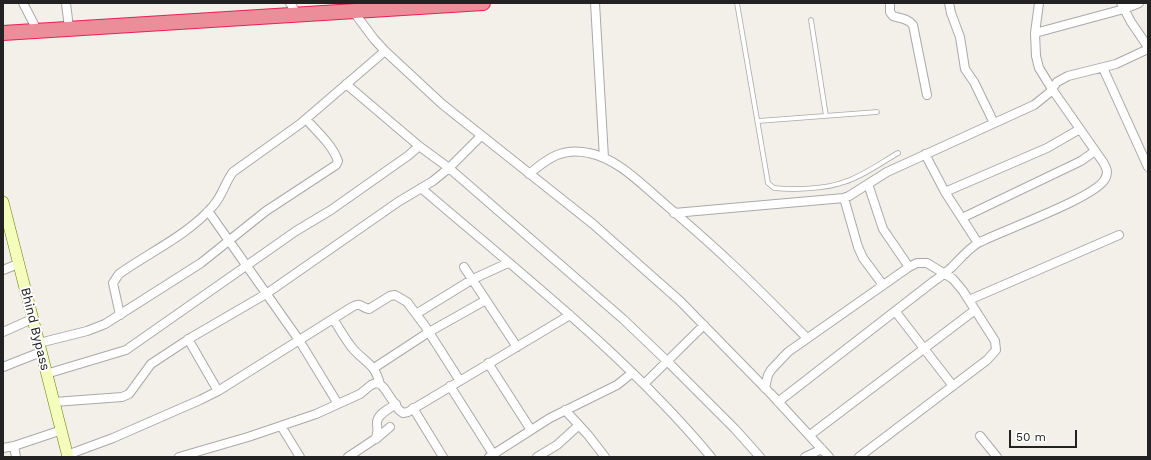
<!DOCTYPE html>
<style>
body{margin:0}
#map{position:relative;width:1151px;height:460px;overflow:hidden;background:#f2f0e8;font-family:"Work Sans",sans-serif}
canvas{display:block}
.frame{position:absolute;inset:0;border:4px solid #222;pointer-events:none}
.scale{position:absolute;left:1009px;top:430px;width:68px;height:18px;box-sizing:border-box;border:2px solid #222;border-top:0;padding-left:5px;font-size:12px;line-height:14px;white-space:nowrap;color:#222;-webkit-text-stroke:3px #fff;paint-order:stroke}
</style>
<div id="map">
<canvas width="1151" height="460"></canvas>
<div class="frame"></div>
<div class="scale">50 m</div>
</div>
<script>
const context = document.querySelector('canvas').getContext('2d');
context.lineJoin = 'round';
function strokePath(path, color, width, dash) { context.strokeStyle = color; context.lineWidth = width; context.lineCap = dash ? 'butt' : 'round'; context.setLineDash(dash || []); context.stroke(path); }
function write(font, color, halo, rows, align = 'center') {
  context.font = font + ' "Work Sans",sans-serif'; context.lineWidth = 4; context.setLineDash([]); context.textBaseline = 'middle'; context.strokeStyle = halo; context.fillStyle = color; for (const [text, x, y, turn = 0] of rows) {
    context.save(); context.translate(x, y); context.rotate((+turn || 0) * Math.PI / 180); context.textAlign = isNaN(turn) ? turn : align; if (halo) context.strokeText(text, 0, 0); context.fillText(text, 0, 0); context.restore();
  }
}
const lane = new Path2D(`
 M737 3 768 183 774 188C794 190 826 189 844 182 862 177 882 162 898 153
 M811 20 826 116
 M758 121 877 112`);
const street = new Path2D(`
 M23 3 37 30
 M66 3 69 28
 M290 3 297 14
 M595 3 604 158
 M890 3V12L893 16C901 19 907 18 913 25L927 95
 M949 3 951 13 960 37 965 69 974 82 994 123
 M1121 3 1131 22 1148 47
 M353 11 374 39 385 51 442 104 593 224 680 301 772 395 829 457
 M1035 33 1124 9 1139 3
 M1103 68 1148 167
 M346 84 419 146 449 168 623 319 668 362 735 429 760 457
 M925 154 945 192 978 243
 M529 174C548 158 563 147 589 153 619 159 643 186 666 205 688 224 710 243 731 263 757 287 782 313 807 338
 M868 184 883 229 909 267
 M421 188C520 273 628 357 711 457
 M945 192 1047 148 1080 129
 M844 198 858 247 863 258 883 285
 M208 211 299 340 338 404
 M674 213 844 198 849 196 887 172 1034 105 1049 93 1057 82 1068 76 1116 64 1148 49
 M962 218 1081 161 1095 151
 M464 267 517 347
 M3 270 18 264
 M969 300 1119 235
 M895 311 953 386
 M416 314 473 279 508 263
 M120 315 113 283 119 274C150 252 188 235 213 206 223 195 225 182 233 172L300 124 385 51
 M333 319C340 329 346 341 354 350 367 364 374 363 380 384
 M3 332 32 319
 M188 339 218 391
 M39 343 87 331 105 324 201 263 266 211 336 165 338 161C332 144 317 132 306 119
 M488 363 531 430
 M3 367 41 352
 M374 368 429 332 486 300
 M46 374 126 350 296 231 331 210 409 155 419 146
 M644 384 704 325
 M450 386 495 457
 M765 388 768 375 771 370 788 352 909 267 917 263H927L953 279 963 291 995 341 996 350 987 360 859 457
 M54 402 122 397 129 394 151 364 192 337 266 294 398 202 433 181 449 168 481 136
 M778 402 934 281C940 277 946 272 951 268 960 259 967 250 978 243 1003 230 1095 198 1105 179 1109 172 1106 167 1103 162L1052 89 1039 68 1036 56 1035 33 1039 3
 M413 408 443 457
 M565 410 588 435 605 457
 M281 426 300 457
 M810 435 975 310
 M980 436 997 457
 M376 439 390 427
 M14 446 16 457
 M3 448 14 446 62 430
 M67 455 113 438 200 400 218 391 352 307C361 302 360 307 369 309L390 296 395 295 407 302 425 326 460 381
 M179 457 248 437 316 414 360 394 371 385 376 383 380 384 384 388 399 410 403 413 408 412 570 315
 M348 457 375 439C379 433 377 429 377 423 377 414 389 409 396 404
 M489 457 550 418 617 385 632 373
 M537 457 557 445 579 425
 M805 457 822 449`);
const secondary = new Path2D(`
 M3 202 68 457`);
const highway = new Path2D(`
 M3 33 483 3`);
strokePath(lane, '#a9a9a9', 5.5);
strokePath(street, '#a9a9a9', 10);
strokePath(secondary, '#6b8100', 12);
strokePath(highway, '#e42157', 16);
strokePath(lane, '#fff', 4);
strokePath(street, '#fff', 8);
strokePath(secondary, '#f5fdbc', 11);
strokePath(highway, '#ec8e99', 14);
write('13px', '#222', '#fff', [
 ["Bhind Bypass",35,329,76]
]);
</script>
